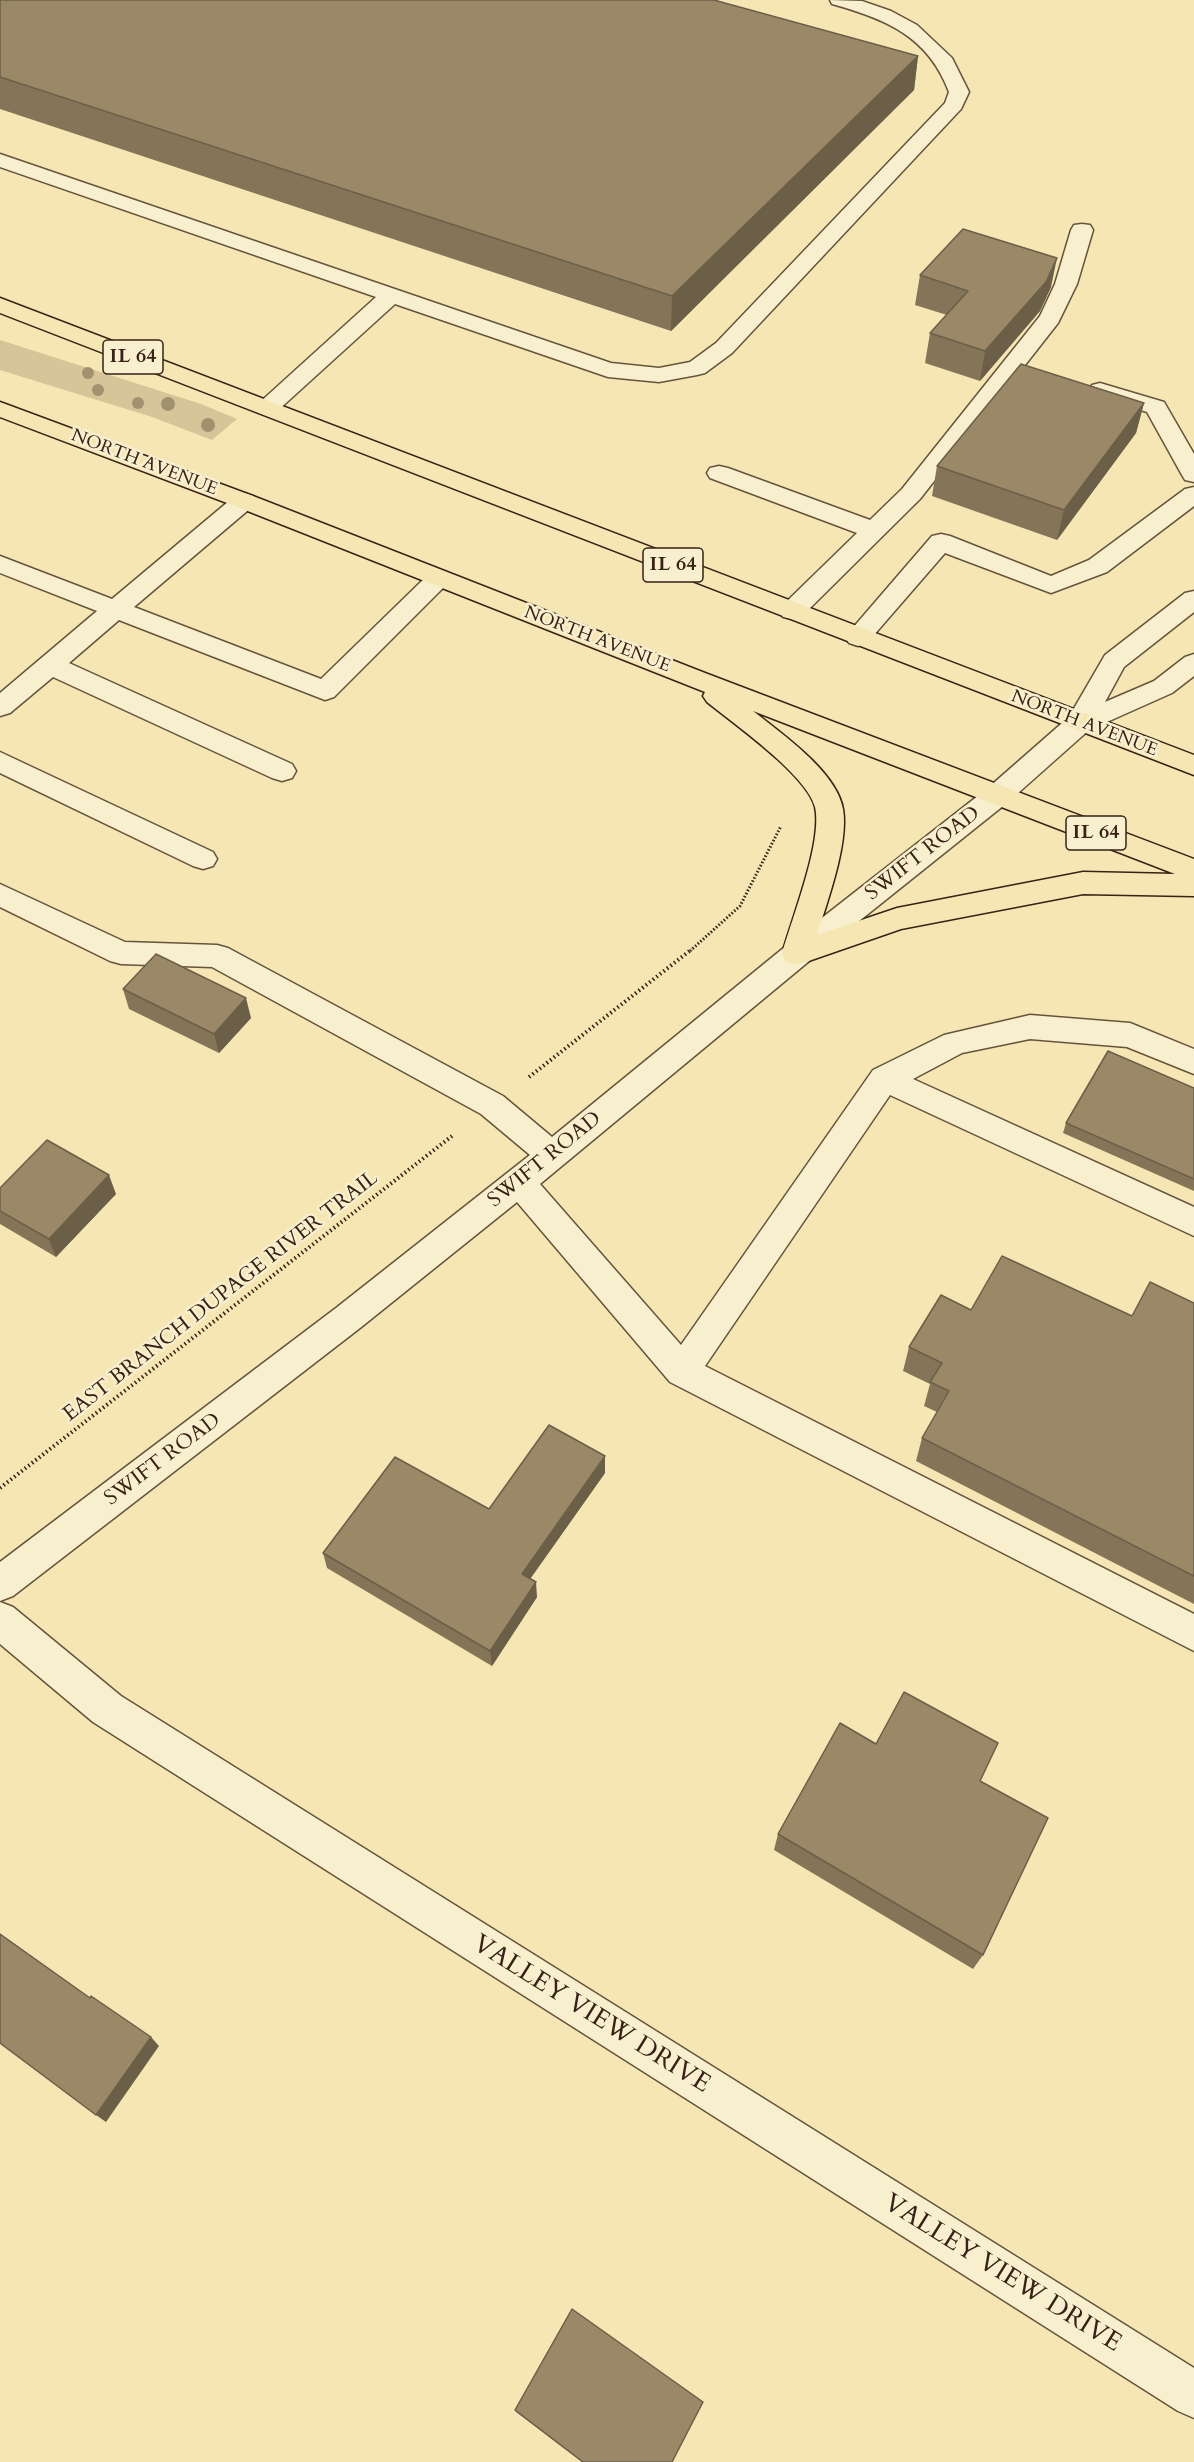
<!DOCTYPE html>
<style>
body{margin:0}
canvas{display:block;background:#f5e6b3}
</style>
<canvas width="1194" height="2462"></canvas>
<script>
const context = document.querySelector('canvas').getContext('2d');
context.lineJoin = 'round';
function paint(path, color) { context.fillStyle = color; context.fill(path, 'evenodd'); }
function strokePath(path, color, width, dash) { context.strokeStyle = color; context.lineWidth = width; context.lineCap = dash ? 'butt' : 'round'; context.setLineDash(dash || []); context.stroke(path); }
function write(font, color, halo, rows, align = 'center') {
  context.font = font + ' Cardo,serif'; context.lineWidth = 5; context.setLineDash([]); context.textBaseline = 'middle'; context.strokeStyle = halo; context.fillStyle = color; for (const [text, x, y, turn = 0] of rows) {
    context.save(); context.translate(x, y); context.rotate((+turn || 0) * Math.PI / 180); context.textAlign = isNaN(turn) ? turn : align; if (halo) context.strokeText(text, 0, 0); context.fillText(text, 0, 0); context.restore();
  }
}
paint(new Path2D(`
 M0 340 201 404 237 419 212 440 152 417 0 370Z`), '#d5c598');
const minor = new Path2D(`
 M830 0 862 1 891 11 917 25 952 58 969 92 961 109 732 353 705 373 697 375 659 382 608 377 395 304 275 413 267 415 259 413 255 408 259 403 376 297 0 167V154L611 363 659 368 690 362 716 343 945 103 949 92C928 36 886 19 832 4Z
 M1082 224 1090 225 1093 230 1077 284 1058 323 920 499 801 617 792 619 783 617 779 611 783 605 857 533 710 478 707 473 710 468 719 466 728 468 870 520 902 489 1040 316 1055 284 1071 230 1074 225Z
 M1100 383 1164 402 1194 454V482L1185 480 1182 475 1147 412 1092 395 1088 390 1092 385Z
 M1194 487V506L1107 572 1051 593 945 553 867 643 858 646 849 643 845 637 932 536 941 534 950 536 1051 576 1089 560 1185 489Z
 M244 493 253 496 256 501 253 506 134 607 321 679 430 573 439 571 448 573 452 579 334 697 325 700 119 620 69 663 292 764 296 771 292 778 282 781 272 778 53 677 10 713 0 716V693L97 611 0 573V556L112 599 235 496Z
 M1194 591V612L1124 667 1105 702 1154 681 1185 657 1194 654V676L1172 693 1089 730 1008 802 808 962 540 1184 681 1345 873 1070 944 1035 1030 1015 1130 1023 1194 1049V1074L1127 1047 1030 1039 962 1053 913 1079 1194 1207V1236L890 1095 705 1366 1194 1614V1651L670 1382 517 1202 360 1328 13 1596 0 1601V1562L336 1308 530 1155 481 1114 212 967 121 964 110 961 0 907V884L125 942 217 945 228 948 503 1096 552 1137 786 946 988 788 1069 717 1105 655 1185 593Z
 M0 752 213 852 217 859 213 866 203 869 193 866 0 773Z
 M0 1602 13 1607 121 1696 1194 2368V2418L1178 2411 93 1722 0 1644Z`);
const major = new Path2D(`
 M0 298 1194 755V775L0 313Z
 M0 402 253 496 705 673 1194 859V896L1083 894 901 929 797 965 786 962 782 954C792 918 823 841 815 807 807 775 733 723 707 702L703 696 705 692 235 506 0 417ZM753 711 1175 874 1083 872 897 908 817 935C827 902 849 843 843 809 837 772 781 733 753 711Z`);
strokePath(minor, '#66533c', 3);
strokePath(major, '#372215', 3);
strokePath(new Path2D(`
 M690 951 740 906 781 826`), '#372215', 3, [1.5, 2]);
strokePath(new Path2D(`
 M529 1077 692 949
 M0 1488 452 1136`), '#372215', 4, [1.5, 3]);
paint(minor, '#f8efce');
paint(major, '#f5e6b3');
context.fillStyle = '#a2916e';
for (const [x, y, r] of [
 [88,373,6],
 [98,390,6],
 [138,403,6],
 [168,404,7],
 [208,425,7]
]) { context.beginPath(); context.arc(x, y, r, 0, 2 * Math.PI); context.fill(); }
paint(new Path2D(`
 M0 0 918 56 914 90 671 331 0 109Z
 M920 275 1051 287 1040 311 980 381 925 363 930 333 947 315 915 305Z
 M1144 403 1136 433 1057 540 932 496 937 466Z
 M123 989 251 1018 219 1053 129 1009Z
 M1194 1088V1191L1063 1133 1066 1123Z
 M0 1188 116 1194 56 1257 0 1224Z
 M1194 1303V1604L916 1461 922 1438 937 1412 924 1406 930 1384 903 1371 909 1347 971 1310 1132 1316Z
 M605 1473 530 1579 537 1597 492 1666 327 1568 323 1553 489 1509Z
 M876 1744 980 1781 983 1955 973 1969 774 1850 778 1834Z
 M515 2410 672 2462H582L516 2412Z`), '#847559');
paint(new Path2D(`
 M918 56 914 90 671 331 672 296Z
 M1057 258 1051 287 1040 311 980 381 985 351Z
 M1144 403 1136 433 1057 540 1064 510Z
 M246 998 251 1018 219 1053 214 1034Z
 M109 1175 116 1194 56 1257 49 1239Z
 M605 1456V1473L523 1589 522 1574Z
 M536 1582 537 1597 492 1666 490 1651Z
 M151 2037 159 2046 106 2122 96 2115Z`), '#6c5f48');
const building = new Path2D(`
 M0 0H714L918 56 672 296 0 77Z
 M963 229 1057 258 1046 282 985 351 930 333 968 291 920 275Z
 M1021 364 1144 403 1064 510 937 466Z
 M156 954 246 998 214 1034 123 989Z
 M1108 1051 1194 1088V1179L1066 1123Z
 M47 1140 109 1175 49 1239 0 1211V1188Z
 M1002 1256 1132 1316 1150 1282 1194 1303V1576L922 1438 949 1391 930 1382 942 1363 909 1347 941 1295 971 1310Z
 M549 1425 605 1456 522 1574 536 1582 490 1651 323 1553 395 1457 489 1509Z
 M904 1692 998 1743 980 1781 1048 1818 983 1955 778 1834 840 1723 876 1744Z
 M0 1934 90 1998 91 1996 151 2037 96 2115 0 2043Z
 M572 2309 703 2402 672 2462H583L515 2410Z`);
paint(building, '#9a8867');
strokePath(building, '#6c5f48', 1.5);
write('18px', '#372215', '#f8efce', [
 ["NORTH AVENUE",144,463,21],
 ["NORTH AVENUE",597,640,21],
 ["NORTH AVENUE",1084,724,21]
]);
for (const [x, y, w] of [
 [133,357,60],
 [673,565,60],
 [1096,833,60]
]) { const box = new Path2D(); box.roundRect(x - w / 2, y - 17, w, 34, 4.5); context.fillStyle = '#f8efce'; context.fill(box); strokePath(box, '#372215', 1.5); }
write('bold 20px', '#372215', null, [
 ["IL 64",133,357],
 ["IL 64",673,565],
 ["IL 64",1096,833]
]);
write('21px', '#372215', '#f8efce', [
 ["SWIFT ROAD",923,854,-38],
 ["SWIFT ROAD",545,1160,-39],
 ["EAST BRANCH DUPAGE RIVER TRAIL",221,1297,-38],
 ["SWIFT ROAD",163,1460,-37]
]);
write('26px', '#372215', '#f8efce', [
 ["VALLEY VIEW DRIVE",591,2015,32],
 ["VALLEY VIEW DRIVE",1002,2274,32]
]);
</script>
